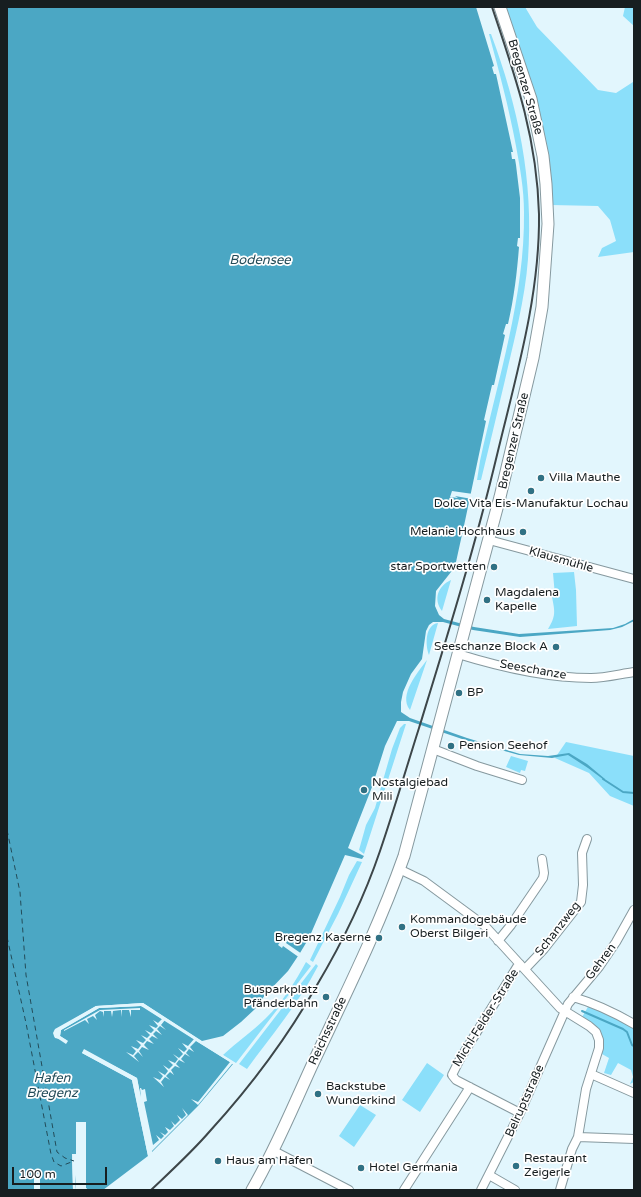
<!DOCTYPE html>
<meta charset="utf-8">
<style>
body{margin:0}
#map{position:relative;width:641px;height:1197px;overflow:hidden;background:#e2f6fd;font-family:"Varela Round",sans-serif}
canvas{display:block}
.frame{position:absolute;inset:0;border:8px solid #171e20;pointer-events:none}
.scale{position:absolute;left:12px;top:1167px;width:95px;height:18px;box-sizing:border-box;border:2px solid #171e20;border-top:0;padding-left:5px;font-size:12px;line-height:14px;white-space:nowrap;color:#171e20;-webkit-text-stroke:3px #fff;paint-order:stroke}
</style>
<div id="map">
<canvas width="641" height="1197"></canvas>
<div class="frame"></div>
<div class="scale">100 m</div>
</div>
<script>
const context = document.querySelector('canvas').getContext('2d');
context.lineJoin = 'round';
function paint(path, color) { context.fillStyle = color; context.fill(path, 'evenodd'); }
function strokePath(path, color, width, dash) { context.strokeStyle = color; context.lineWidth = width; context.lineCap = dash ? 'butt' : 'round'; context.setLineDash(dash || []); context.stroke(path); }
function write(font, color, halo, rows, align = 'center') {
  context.font = font + ' "Varela Round",sans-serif'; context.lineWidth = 3.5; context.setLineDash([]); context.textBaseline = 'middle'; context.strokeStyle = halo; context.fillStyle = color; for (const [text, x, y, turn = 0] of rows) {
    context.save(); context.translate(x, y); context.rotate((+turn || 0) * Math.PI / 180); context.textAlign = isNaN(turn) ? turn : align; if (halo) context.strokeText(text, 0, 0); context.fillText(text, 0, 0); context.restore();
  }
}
paint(new Path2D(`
 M504 7H525L537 27 598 90 616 93 633 82 634 80V252L598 257 602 248 616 241 610 220 598 206 551 205Z
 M625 7H634V26L623 16Z
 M489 34H491C518 106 534 181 528 259 525 300 514 340 505 380 497 414 489 447 481 480H477L480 461C498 379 525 296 524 212 524 189 520 168 516 146 509 108 499 71 489 34Z
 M574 572 576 590 577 626 548 629C556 616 555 612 552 597L555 596 553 573Z
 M451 580 442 611C433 599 438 586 451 580Z
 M438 623 429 655C425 645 425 625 438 623Z
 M427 660 410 710C398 695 418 672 427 660Z
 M404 724H406L364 854 359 850 366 825 375 808 392 749 400 728Z
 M566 742 634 756V806L610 796 589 773 555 758Z
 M511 756 528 761 525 771 521 770 520 773 506 767Z
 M357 861 362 862 338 914 313 962 310 960 340 897 349 875Z
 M306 962 311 966 236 1063 223 1055C237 1042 253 1031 266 1018 283 1002 295 982 306 962Z
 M316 964 318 966C299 1003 271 1036 247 1069L239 1064Z
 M589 1005 634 1024V1082L630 1084 633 1077 631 1070 618 1063 611 1075 604 1073 609 1058 602 1054C602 1035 594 1030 581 1019Z
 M427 1063 444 1075 420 1112 402 1100Z
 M360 1105 376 1115 354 1147 339 1136Z`), '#8bdffa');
paint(new Path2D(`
 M7 7H476L494 66 492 67 494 74H496L513 152H511L512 159H515L516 165 520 198V238H518L517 246 519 247C517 273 514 298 508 324H506L503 334 505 335 494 385H492L484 420 486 421 465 521 456 562 451 572 436 591 435 606 439 615 444 619 474 627 519 634 613 628 625 624 634 619V621L622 627 610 630 520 637 473 630 443 622H433L429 625 426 631 422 659 411 674 403 692 401 702V712L410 718 467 738 520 754 548 756 569 753 587 764 605 779 604 780 588 768 568 755 552 758 519 755 465 740 409 721H397L385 746 372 787 348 848 364 856 362 859 345 855 309 938 300 953 288 971 265 995 255 1009 241 1022 223 1036 202 1041 143 1003 96 1006 54 1031V1036L55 1038 68 1041 60 1036 61 1030 99 1008 141 1006 233 1064 198 1106 152 1152 137 1078 84 1050 82 1053 132 1080 148 1156 103 1190H88L86 1188V1122L76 1123V1190L72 1154 73 1190H40V1174L34 1173V1190H7Z`), '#4ba7c4');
paint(new Path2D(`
 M452 491 473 494 472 499 455 496 458 498 450 497Z
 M283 938 287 941 286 943 302 954 300 958 283 946 282 948 278 945Z
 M143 1003 235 1063 232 1064 198 1105 191 1099 198 1102 230 1062 196 1041 190 1047 194 1052 189 1049 186 1053 190 1057 185 1054 181 1059 185 1063 179 1060 176 1064 180 1068 175 1066 171 1070 174 1075 170 1072 166 1076 170 1080 165 1077 161 1082 164 1087 153 1077 160 1080 163 1076 158 1071 165 1075 168 1071 163 1065 169 1069 173 1065 168 1060 175 1063 178 1059 173 1054 179 1058 183 1054 178 1048 184 1052 187 1049 182 1043 188 1046 194 1039 165 1020 161 1025 166 1030 160 1026 157 1029 162 1035 156 1031 153 1034 158 1039 152 1036 149 1039 154 1044 147 1041 144 1045 149 1050 142 1047 139 1051 143 1057 138 1052 134 1056 139 1062 126 1052 133 1055 136 1051 131 1046 138 1049 141 1045 136 1040 143 1043 146 1040 141 1035 147 1038 150 1035 145 1030 151 1033 154 1030 149 1025 156 1028 158 1026 153 1020 158 1023 162 1019 144 1007 141 1006 99 1008 61 1030 60 1036 68 1041 66 1044 54 1036 53 1033 55 1029 96 1006Z
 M140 1008V1010H131V1017L129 1010H122V1017L121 1010 113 1011 112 1017 111 1011H104V1017L103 1012 100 1011 95 1015 97 1020 93 1016 87 1019 89 1024 85 1020 64 1031V1030L100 1010Z
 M84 1049 137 1078 141 1099 140 1088H141L142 1090 145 1089 147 1101 144 1102 153 1145 159 1140 156 1135 161 1139 164 1136 160 1132 165 1135 168 1132 165 1127 170 1130 174 1126 171 1121 175 1125 180 1120 177 1115 182 1119 186 1115 182 1108 188 1115 152 1151 151 1154 135 1079 85 1052 134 1079 150 1155 148 1156 132 1080 82 1053Z
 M76 1122H86V1188L88 1190H85L84 1188V1124H78V1190H76V1175L75 1190H73L72 1154H76Z`), '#e2f6fd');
strokePath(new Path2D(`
 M603 779 623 792 634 793
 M582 1011 623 1029 627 1032 632 1045 634 1046`), '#4ba7c4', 2);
strokePath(new Path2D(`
 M7 830 20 892 26 975 57 1152 65 1158 74 1161
 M7 937 26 1023 51 1154 54 1162 61 1166 74 1161`), '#234c59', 1, [5, 4]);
const minor = new Path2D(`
 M489 540 634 579
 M458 654C500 667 546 678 591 678 605 678 620 674 634 672
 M433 749 477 766 522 780
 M399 869 424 881 485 926 560 1008 589 1026 596 1032 599 1040V1048L586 1089 578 1137
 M498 941 511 925 543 878 544 873 542 859
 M525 969 544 949 581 902 583 885 582 853 587 839
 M573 997C594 1003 615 1013 634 1024
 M591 1074 634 1093
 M520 1113 456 1080 452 1075 460 1059 517 967 520 964
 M272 1150 349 1190
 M489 1175 515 1190
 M404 1190 470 1087
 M481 1190 520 1113 568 1004 599 967 616 942 634 910
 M560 1190 572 1149 578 1137 634 1139`);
const major = new Path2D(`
 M252 1190C276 1149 294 1104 314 1061 346 993 379 927 404 856L500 497 533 358 542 307 548 224 546 184 543 156 531 99 500 7`);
strokePath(minor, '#86999f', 10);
strokePath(major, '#86999f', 13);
strokePath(minor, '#fff', 8);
strokePath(major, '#fff', 11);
strokePath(new Path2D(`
 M151 1190C171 1171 192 1152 210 1131 251 1086 287 1038 317 985 342 943 364 898 380 851 394 810 406 769 419 728 447 637 475 547 497 455 516 376 540 296 539 214 537 138 516 78 492 7`), '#3d4649', 2);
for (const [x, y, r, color] of [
 [541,478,4,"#307184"],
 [531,491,4,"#307184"],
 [523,532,4,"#307184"],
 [494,567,4,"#307184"],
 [487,600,4,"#307184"],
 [556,647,4,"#307184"],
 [459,693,4,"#307184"],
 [451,746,4,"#307184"],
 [364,790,4,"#307184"],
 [402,927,4,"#307184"],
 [379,938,4,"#307184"],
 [326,997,4,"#307184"],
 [318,1094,4,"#307184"],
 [218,1161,4,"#307184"],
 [516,1166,4,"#307184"],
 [361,1168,4,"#307184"]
]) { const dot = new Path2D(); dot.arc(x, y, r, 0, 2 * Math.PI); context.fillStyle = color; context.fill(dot); strokePath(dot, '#fff', 1.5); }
write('12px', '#171e20', '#fff', [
 ["Bregenzer Straße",525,87,74],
 ["Bregenzer Straße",514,441,-77],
 ["Klausmühle",561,560,16],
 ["Seeschanze",533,670,10],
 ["Schanzweg",558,929,-52],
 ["Gehren",601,962,-53],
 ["Michl-Felder-Straße",486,1018,-58],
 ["Reichsstraße",328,1031,-65],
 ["Belruptstraße",525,1101,-66]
]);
write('12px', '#171e20', '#fff', [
 ["Villa Mauthe",549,478],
 ["Dolce Vita Eis-Manufaktur Lochau",531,504,"center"],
 ["Melanie Hochhaus",515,532,"right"],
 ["star Sportwetten",486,567,"right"],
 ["Magdalena",495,593],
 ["Kapelle",495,607],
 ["Seeschanze Block A",548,647,"right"],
 ["BP",467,693],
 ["Pension Seehof",459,746],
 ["Nostalgiebad",372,783],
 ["Mili",372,797],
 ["Kommandogebäude",410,920],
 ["Oberst Bilgeri",410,934],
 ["Bregenz Kaserne",371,938,"right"],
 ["Busparkplatz",318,990,"right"],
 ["Pfänderbahn",318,1004,"right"],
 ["Backstube",326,1087],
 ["Wunderkind",326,1101],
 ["Restaurant",524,1159],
 ["Zeigerle",524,1173],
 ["Haus am Hafen",226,1161],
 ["Hotel Germania",369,1168]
], 'left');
write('italic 13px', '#234c59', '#fff', [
 ["Bodensee",260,261],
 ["Hafen",52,1079],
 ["Bregenz",52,1094]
]);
</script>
